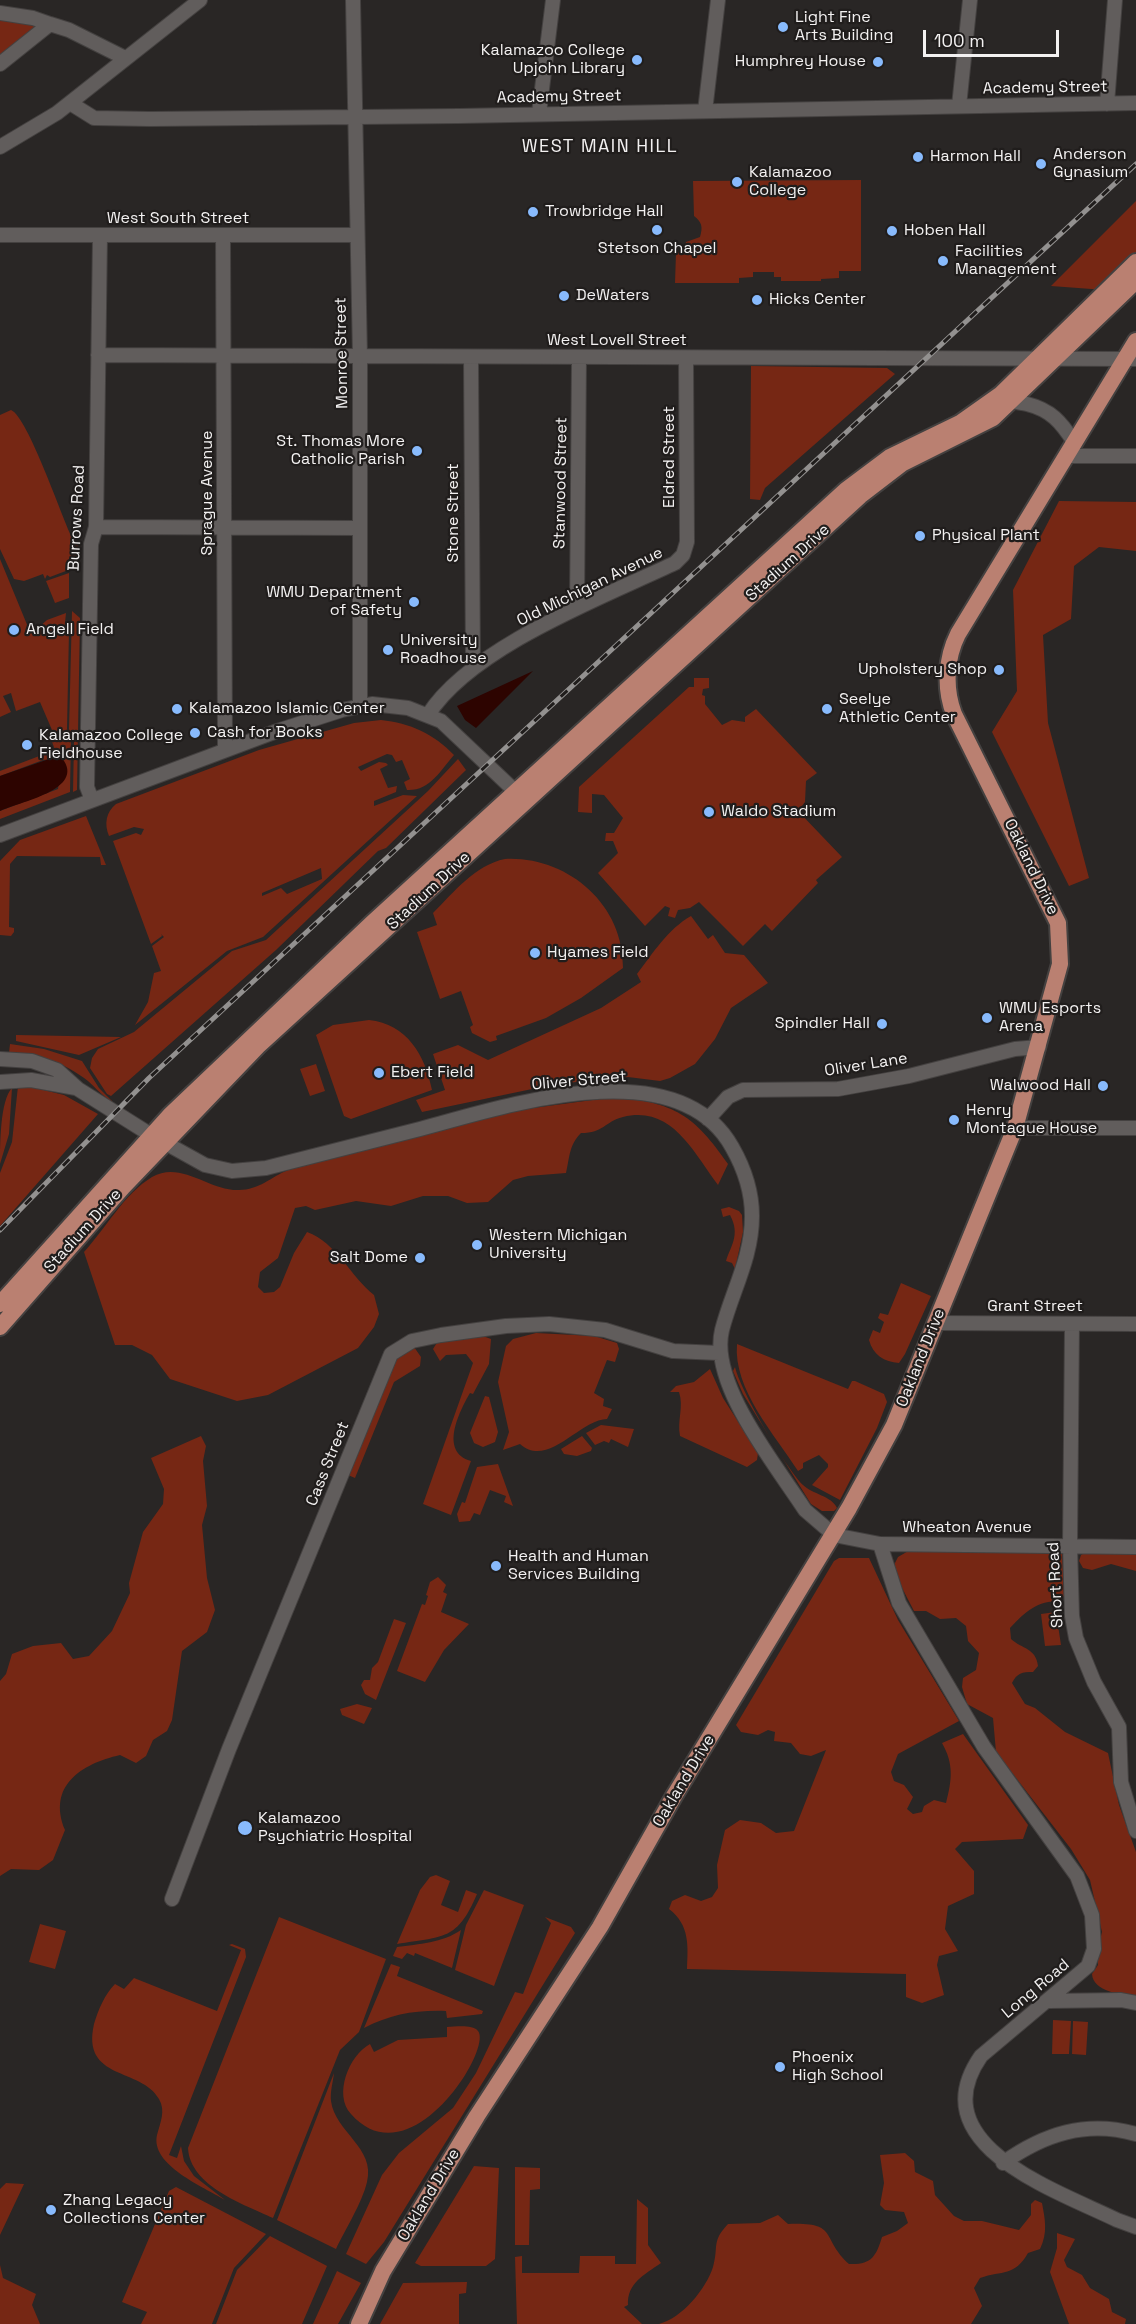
<!DOCTYPE html>
<style>
body{margin:0}
#map{position:relative;width:1136px;height:2324px;overflow:hidden;background:#292625;font-family:"Space Grotesk",sans-serif}
canvas{display:block}
.scale{position:absolute;left:923px;top:30px;width:136px;height:27px;box-sizing:border-box;border:3px solid #f3f1f1;border-top:0;padding-left:8px;font-size:18px;line-height:21px;white-space:nowrap;color:#f3f1f1;-webkit-text-stroke:4px #201d1c;paint-order:stroke}
</style>
<div id="map">
<canvas width="1136" height="2324"></canvas>
<div class="scale">100 m</div>
</div>
<script>
const context = document.querySelector('canvas').getContext('2d');
context.lineJoin = 'round';
function paint(path, color) { context.fillStyle = color; context.fill(path, 'evenodd'); }
function strokePath(path, color, width, dash) { context.strokeStyle = color; context.lineWidth = width; context.lineCap = dash ? 'butt' : 'round'; context.setLineDash(dash || []); context.stroke(path); }
function write(font, color, halo, rows, align = 'center') {
  context.font = font + ' "Space Grotesk",sans-serif'; context.lineWidth = 4.5; context.setLineDash([]); context.textBaseline = 'middle'; context.strokeStyle = halo; context.fillStyle = color; for (const [text, x, y, turn = 0] of rows) {
    context.save(); context.translate(x, y); context.rotate((+turn || 0) * Math.PI / 180); context.textAlign = isNaN(turn) ? turn : align; if (halo) context.strokeText(text, 0, 0); context.fillText(text, 0, 0); context.restore();
  }
}
paint(new Path2D(`
 M0 14 40 23 0 57Z
 M861 180V271H839V278L821 279V281H781V277H774V272H753V277L739 278V283H675L676 253 684 250 686 242 700 237C703 227 702 222 694 216L693 181Z
 M1136 201V262L1105 290 1051 286Z
 M751 366 887 368 895 374 765 488 760 500 750 499Z
 M11 410C28 417 62 518 73 540L80 543 78 546 79 559 71 569 50 577 47 575 45 579 43 574 24 581 14 579 0 549V415Z
 M1059 501 1136 502V551L1099 547 1074 566 1071 619 1043 635 1048 723 1089 878 1069 886 992 732 1017 691 1013 590Z
 M0 559 28 627 38 628 47 620 66 613 65 623 69 631 67 729 71 739 70 792 0 819V811L58 789 62 758 43 760 0 776V771L55 750 51 739 55 737 40 702 16 711 11 693 3 696 11 712 0 717Z
 M69 573V598L55 603 46 581Z
 M72 611 80 618 77 790 73 792 74 740 69 729Z
 M694 678H709V688L703 689 702 695 705 696V704L722 725 732 720 745 722V717L756 709 817 773 806 781 805 802 798 811 842 857 816 880 818 883 772 931 765 924 743 946 699 902 690 908 678 910 675 918 668 916 670 908 665 906 645 926 598 873 618 853 613 841H605L606 833H614L623 818 604 795 592 794V813L578 812 579 787 689 687H694Z
 M381 720C410 723 434 734 454 755 440 771 430 791 407 790L404 782 410 779 402 760 396 762 392 755 387 754 358 767 361 771 379 762 386 763 388 765 380 769 388 788 397 786 396 792 374 801V806L403 795 417 796 263 937 227 951 135 1025 148 1002 154 973 161 971 152 946 164 937 161 934 162 936 151 944 113 841 136 833 141 835 144 829 134 827 109 836C104 824 106 812 116 804L259 750 354 723ZM321 868 322 879 287 894 281 888 262 896V893Z
 M458 759 466 770 386 848 378 851 276 950 111 1096 107 1094 90 1068 92 1058 98 1049 134 1032 232 951 266 940 428 791Z
 M86 816 106 865H101L100 857 17 856 10 864 9 927 14 928V932L11 936 0 935V861L20 840Z
 M505 859C566 856 624 903 623 968L581 998 546 1018 496 1036 497 1040 490 1042 472 1033 470 1027 473 1025 461 991 440 999 417 932 437 925 433 913C454 892 475 865 505 859Z
 M691 916 708 939 713 935 725 953 744 955 768 983 731 1008 715 1039 695 1064 670 1078 660 1081 628 1077 556 1084 422 1112 416 1100 445 1090 433 1054 458 1045 488 1060 601 1008 641 982 637 974C653 953 668 929 691 916Z
 M369 1020C407 1024 425 1055 432 1090L351 1119 344 1116 316 1035 333 1025Z
 M16 1035 121 1037 79 1055 16 1041Z
 M10 1044 44 1049 82 1061 99 1088 113 1102C103 1097 96 1088 88 1081 64 1062 38 1054 9 1053Z
 M316 1064 325 1091 310 1096 300 1069Z
 M23 1085 64 1095 98 1114 0 1226V1173L12 1142 18 1086Z
 M12 1088 9 1134 0 1164C0 1146 0 1100 12 1088Z
 M615 1097C675 1103 694 1115 728 1164L718 1185C693 1152 672 1105 623 1117 604 1122 604 1133 581 1133 569 1145 570 1156 566 1173L528 1176 513 1180 488 1202 467 1203 448 1196H423L391 1206 356 1201 315 1210 306 1206 295 1208 278 1258 260 1272 258 1287 264 1293 274 1292 280 1287 294 1253 307 1232C337 1243 350 1276 374 1295L379 1314 374 1327 358 1348 268 1395 237 1401 170 1379 152 1355 132 1345H115L84 1252C106 1228 124 1194 152 1177 181 1160 209 1191 239 1190 259 1190 271 1177 288 1170L518 1110Z
 M729 1207 739 1211 742 1215 743 1232 735 1269 732 1263 726 1261C730 1247 741 1235 730 1215L723 1217 721 1209Z
 M901 1283 931 1296 905 1354 899 1363C884 1362 873 1355 869 1340L873 1330 880 1333 884 1322 878 1318 880 1313 888 1315Z
 M536 1333 594 1336 617 1343 619 1349 615 1362 607 1360 594 1393 604 1399 603 1406 612 1409 607 1419C579 1420 548 1469 520 1444L503 1450 509 1432 498 1382 506 1346 513 1339Z
 M480 1335 491 1339 489 1364 473 1394 470 1393C459 1412 439 1452 471 1461L451 1515 423 1504 473 1363 466 1354 446 1355 440 1361 433 1349 438 1341Z
 M737 1344 848 1389 852 1381H855L884 1394 887 1402 877 1428 840 1500 812 1485 828 1467V1464L819 1455 803 1463V1468L798 1471C775 1435 733 1389 737 1344Z
 M414 1347 421 1357 420 1366 394 1382 355 1478 348 1475 396 1358Z
 M735 1367C740 1390 786 1468 803 1485 812 1494 832 1496 837 1508L834 1511H822L811 1504 743 1394 733 1371Z
 M710 1369 723 1398 758 1453 757 1460 747 1467 680 1436C677 1420 684 1407 679 1392H670L676 1386 694 1382Z
 M485 1396 489 1397 498 1432 495 1442 483 1447 474 1443 470 1433Z
 M601 1425 634 1429 628 1447 611 1439 609 1443 604 1441 595 1445 586 1433Z
 M201 1436 206 1446 203 1461 207 1506 202 1525 207 1578 215 1610 207 1632 182 1651 172 1720 167 1731 153 1740 146 1756 136 1763 120 1755C81 1764 47 1786 65 1830L53 1860 39 1870 11 1869 0 1876V1681L6 1674 12 1654 33 1646 61 1643 73 1659 89 1656 112 1631 130 1593 129 1583 143 1532 163 1504 164 1489 151 1458Z
 M582 1436 592 1448 591 1451 577 1456 564 1454 561 1449Z
 M498 1464 513 1506 504 1502 506 1496 490 1490 480 1515 474 1513 470 1521 459 1522 457 1514 462 1502 465 1503 477 1467Z
 M910 1550 1062 1551 1064 1596 1060 1601C1037 1601 1026 1611 1010 1628L1011 1639C1022 1649 1036 1648 1038 1666L1033 1672C1022 1672 1017 1673 1012 1683L1025 1704 1035 1708 1065 1732 1108 1753 1119 1805 1136 1852V1998C1122 1994 1093 1992 1092 1974L1098 1965V1948L1102 1932 1090 1880 1071 1849 996 1752 993 1718 967 1704 962 1687 963 1678 976 1670 979 1653 968 1641 966 1626 956 1618 940 1619 926 1611H914L899 1582 894 1565 898 1557Z
 M1086 1552H1136V1571L1111 1564 1092 1570 1083 1568 1079 1561 1081 1555Z
 M839 1558H869L898 1620 959 1721 898 1754 891 1772 894 1781 904 1785 913 1797 907 1809 913 1814 922 1812 924 1806 934 1800 946 1803C952 1780 954 1764 942 1743L963 1734 1028 1825 1023 1839 962 1842 955 1849 974 1871V1894L948 1906 945 1929 958 1951 939 1956 937 1965 944 1995 922 2003 906 1997V1974L687 1969C688 1946 690 1925 669 1909L672 1901 685 1895 701 1901 712 1897 718 1888 717 1865 725 1830 740 1820 761 1823 776 1833 794 1831 826 1750 811 1756 800 1754 791 1743 774 1741 775 1732 768 1730 758 1735 741 1732 736 1725 834 1561Z
 M438 1577 446 1585 443 1592 447 1594 441 1612 469 1624 444 1650 425 1682 397 1671 422 1604 425 1605 428 1596 426 1595 430 1582Z
 M1056 1612 1061 1645 1045 1646 1041 1614Z
 M394 1619 406 1623 376 1700 365 1694 361 1685 364 1680H370L372 1668 378 1662Z
 M357 1704 372 1708 364 1724 342 1715 340 1709Z
 M436 1875 450 1881 441 1905 458 1912 466 1890 477 1894C457 1941 444 1936 397 1944L420 1890 430 1877Z
 M484 1890 524 1905 494 1986 455 1970 466 1925Z
 M279 1917 386 1959 359 2032 340 2050 273 2218C243 2204 190 2186 188 2148Z
 M545 1917 571 1927 575 1933 384 2242 366 2264 346 2254 382 2175 399 2153 453 2108 476 2073 515 1992 523 1994 551 1923Z
 M40 1924 66 1931 55 1969 29 1962Z
 M461 1930 452 1968 415 1953 414 1956 407 1953 402 1959 393 1956 397 1947C419 1944 442 1943 461 1930Z
 M232 1944 245 1949 246 1957 169 2155 177 2158 181 2146 184 2161 194 2176 225 2200C204 2187 150 2165 157 2135 160 2123 166 2111 159 2099 141 2067 81 2081 94 2024 98 2010 105 1994 115 1984L124 1989 134 1978 217 2011 241 1950 229 1945Z
 M391 1964 400 1967 397 1976 483 2011 482 2014 447 2018 446 2011C416 2010 391 2014 364 2028Z
 M1053 2020 1071 2021 1069 2054H1052Z
 M1073 2021 1088 2022 1086 2055 1072 2054Z
 M447 2027C455 2027 472 2024 478 2031 493 2049 410 2181 351 2114 333 2095 349 2055 370 2044L374 2052 398 2040 447 2037Z
 M334 2073C333 2082 330 2092 331 2101 335 2132 376 2148 367 2182 362 2203 345 2230 336 2249L277 2220Z
 M905 2153 914 2161 915 2172 933 2181 935 2195 954 2216 964 2221H982L1019 2230 1031 2215V2204L1035 2200 1042 2203C1045 2219 1048 2233 1040 2249L1028 2253C1014 2277 1003 2270 980 2278L974 2288 982 2306 971 2324H659C682 2318 706 2289 713 2267 719 2246 711 2242 728 2224L760 2223 778 2215 788 2224C840 2222 820 2238 849 2264 871 2265 876 2257 882 2237L897 2231 908 2223 904 2212 885 2210 880 2205 884 2183 880 2155Z
 M474 2166 499 2168 495 2259 486 2266H421L415 2263Z
 M515 2167 540 2168V2189L530 2190 529 2245H515Z
 M6 2183 24 2184 0 2235V2189Z
 M176 2187 266 2234 234 2268 212 2324H141L147 2312 122 2302 169 2191Z
 M637 2199 648 2208V2245L661 2263C644 2275 627 2283 628 2305L624 2307 642 2324H517L515 2257 522 2256V2273H579L580 2256H615V2264H636Z
 M1057 2233 1075 2239 1064 2260 1067 2267 1082 2275 1090 2288 1109 2299 1112 2312 1126 2319 1125 2324H1069L1050 2272 1057 2248Z
 M270 2236 327 2266 302 2324H216L237 2270Z
 M0 2265 3 2278 36 2294 32 2305 40 2324H0Z
 M337 2271 361 2283 338 2324H313Z
 M467 2282 466 2293 459 2294V2324H380L403 2283Z`), '#762714');
paint(new Path2D(`
 M533 671 476 728 465 720 457 706Z
 M52 758H62C87 790 18 802 0 811V776Z`), '#2d0400');
const minor = new Path2D(`
 M353 0 360 357V706
 M0 13 33 18 50 24
 M0 64 50 24 69 30 125 58
 M70 103 94 118 150 119 459 116 1136 103
 M1107 104 1115 0
 M959 106 970 0
 M705 111 718 0
 M539 113 553 0
 M0 147 57 113 200 0
 M0 235H357
 M223 236 225 750
 M98 355 1136 359
 M471 358 473 668
 M1005 397C1013 403 1019 402 1027 404 1051 410 1061 422 1074 442
 M1066 456H1136
 M96 527 359 528
 M577 608 579 358
 M428 715C471 647 603 597 675 563L683 555 687 542 686 358
 M92 800 87 787 91 544 96 527 100 236
 M0 835 277 731 342 710 372 704 408 708 441 721 516 792
 M0 1059 32 1061 57 1070 78 1089 151 1135 205 1165 232 1171 266 1168C317 1155 368 1142 420 1129 505 1106 677 1049 732 1147 744 1168 752 1192 752 1216 752 1258 732 1291 722 1330 709 1384 776 1465 805 1510L834 1535 880 1544 1136 1547
 M0 1082 31 1080 76 1088
 M708 1119 728 1097 743 1090 838 1089 909 1076 1015 1049 1039 1047
 M1015 1128H1136
 M934 1323 1136 1324
 M1072 1324 1070 1546 1072 1616 1076 1638 1094 1682 1119 1727 1121 1782 1136 1831
 M880 1544 899 1603 984 1747 1077 1876 1092 1915 1094 1949 1088 1966 981 2056C919 2145 1058 2191 1117 2220L1136 2227
 M172 1899 229 1749 391 1354 412 1341 441 1335 506 1326 549 1324 605 1330 673 1351 719 1353
 M1049 2001 1121 2000 1136 2003
 M1003 2163C1044 2134 1086 2120 1136 2134`);
const major = new Path2D(`
 M0 1304 170 1115 372 923 846 490 890 457 960 423 1001 394 1136 262
 M0 1327 123 1187 259 1045 860 496 903 463 993 418 1136 281
 M359 2324 383 2271 477 2116 600 1927 674 1796 849 1508 894 1425 1015 1128 1060 964 1058 923 954 714C944 688 946 658 958 634L1136 341`);
strokePath(minor, '#444140', 16);
strokePath(major, '#444140', 20);
strokePath(minor, '#615d5c', 14);
strokePath(major, '#ba8071', 16);
const rail = new Path2D(`
 M0 1230 149 1078 1136 164`);
strokePath(rail, '#939190', 5);
strokePath(rail, '#201d1c', 3, [9]);
for (const [x, y, r, color] of [
 [783,27,6,"#88bafc"],
 [637,60,6,"#88bafc"],
 [878,62,6,"#88bafc"],
 [918,157,6,"#88bafc"],
 [1041,164,6,"#88bafc"],
 [737,182,6,"#88bafc"],
 [533,212,6,"#88bafc"],
 [657,230,6,"#88bafc"],
 [892,231,6,"#88bafc"],
 [943,261,6,"#88bafc"],
 [564,296,6,"#88bafc"],
 [757,300,6,"#88bafc"],
 [417,451,6,"#88bafc"],
 [920,536,6,"#88bafc"],
 [414,602,6,"#88bafc"],
 [14,630,6,"#88bafc"],
 [388,650,6,"#88bafc"],
 [999,670,6,"#88bafc"],
 [177,709,6,"#88bafc"],
 [827,709,6,"#88bafc"],
 [195,733,6,"#88bafc"],
 [27,745,6,"#88bafc"],
 [709,812,6,"#88bafc"],
 [535,953,6,"#88bafc"],
 [987,1018,6,"#88bafc"],
 [882,1024,6,"#88bafc"],
 [379,1073,6,"#88bafc"],
 [1103,1086,6,"#88bafc"],
 [954,1120,6,"#88bafc"],
 [477,1245,6,"#88bafc"],
 [420,1258,6,"#88bafc"],
 [496,1566,6,"#88bafc"],
 [245,1828,8,"#88bafc"],
 [780,2067,6,"#88bafc"],
 [51,2210,6,"#88bafc"]
]) { const dot = new Path2D(); dot.arc(x, y, r, 0, 2 * Math.PI); context.fillStyle = color; context.fill(dot); strokePath(dot, '#201d1c', 2); }
write('16px', '#f3f1f1', '#201d1c', [
 ["Light Fine",795,18],
 ["Arts Building",795,36],
 ["Kalamazoo College",625,51,"right"],
 ["Upjohn Library",625,69,"right"],
 ["Humphrey House",866,62,"right"],
 ["Anderson",1053,155],
 ["Gynasium",1053,173],
 ["Harmon Hall",930,157],
 ["Kalamazoo",749,173],
 ["College",749,191],
 ["Trowbridge Hall",545,212],
 ["Hoben Hall",904,231],
 ["Stetson Chapel",657,249,"center"],
 ["Facilities",955,252],
 ["Management",955,270],
 ["DeWaters",576,296],
 ["Hicks Center",769,300],
 ["St. Thomas More",405,442,"right"],
 ["Catholic Parish",405,460,"right"],
 ["Physical Plant",932,536],
 ["WMU Department",402,593,"right"],
 ["of Safety",402,611,"right"],
 ["Angell Field",26,630],
 ["University",400,641],
 ["Roadhouse",400,659],
 ["Upholstery Shop",987,670,"right"],
 ["Seelye",839,700],
 ["Athletic Center",839,718],
 ["Kalamazoo Islamic Center",189,709],
 ["Cash for Books",207,733],
 ["Kalamazoo College",39,736],
 ["Fieldhouse",39,754],
 ["Waldo Stadium",721,812],
 ["Hyames Field",547,953],
 ["WMU Esports",999,1009],
 ["Arena",999,1027],
 ["Spindler Hall",870,1024,"right"],
 ["Ebert Field",391,1073],
 ["Walwood Hall",1091,1086,"right"],
 ["Henry",966,1111],
 ["Montague House",966,1129],
 ["Western Michigan",489,1236],
 ["University",489,1254],
 ["Salt Dome",408,1258,"right"],
 ["Health and Human",508,1557],
 ["Services Building",508,1575],
 ["Kalamazoo",258,1819],
 ["Psychiatric Hospital",258,1837],
 ["Phoenix",792,2058],
 ["High School",792,2076],
 ["Zhang Legacy",63,2201],
 ["Collections Center",63,2219]
], 'left');
write('16px', '#f3f1f1', '#201d1c', [
 ["Academy Street",1045,88,-1],
 ["Academy Street",559,97,-1],
 ["West South Street",178,219],
 ["West Lovell Street",617,341],
 ["Monroe Street",342,353,-91],
 ["Eldred Street",670,457,-90],
 ["Stanwood Street",561,483,-89],
 ["Sprague Avenue",208,493,-90],
 ["Stone Street",454,513,-90],
 ["Burrows Road",77,518,-87],
 ["Stadium Drive",788,563,-42],
 ["Old Michigan Avenue",590,587,-26],
 ["Oakland Drive",1031,867,64],
 ["Stadium Drive",429,891,-43],
 ["Oliver Lane",866,1065,-9],
 ["Oliver Street",579,1081,-5],
 ["Stadium Drive",83,1231,-48],
 ["Grant Street",1035,1307],
 ["Oakland Drive",921,1358,-68],
 ["Cass Street",328,1464,-68],
 ["Wheaton Avenue",967,1528],
 ["Short Road",1056,1585,-93],
 ["Oakland Drive",684,1781,-59],
 ["Long Road",1036,1989,-40],
 ["Oakland Drive",429,2195,-59]
]);
context.letterSpacing = '1.5px';
write('18px', '#f3f1f1', '#201d1c', [
 ["WEST MAIN HILL",600,147]
]);
context.letterSpacing = '0px';
</script>
